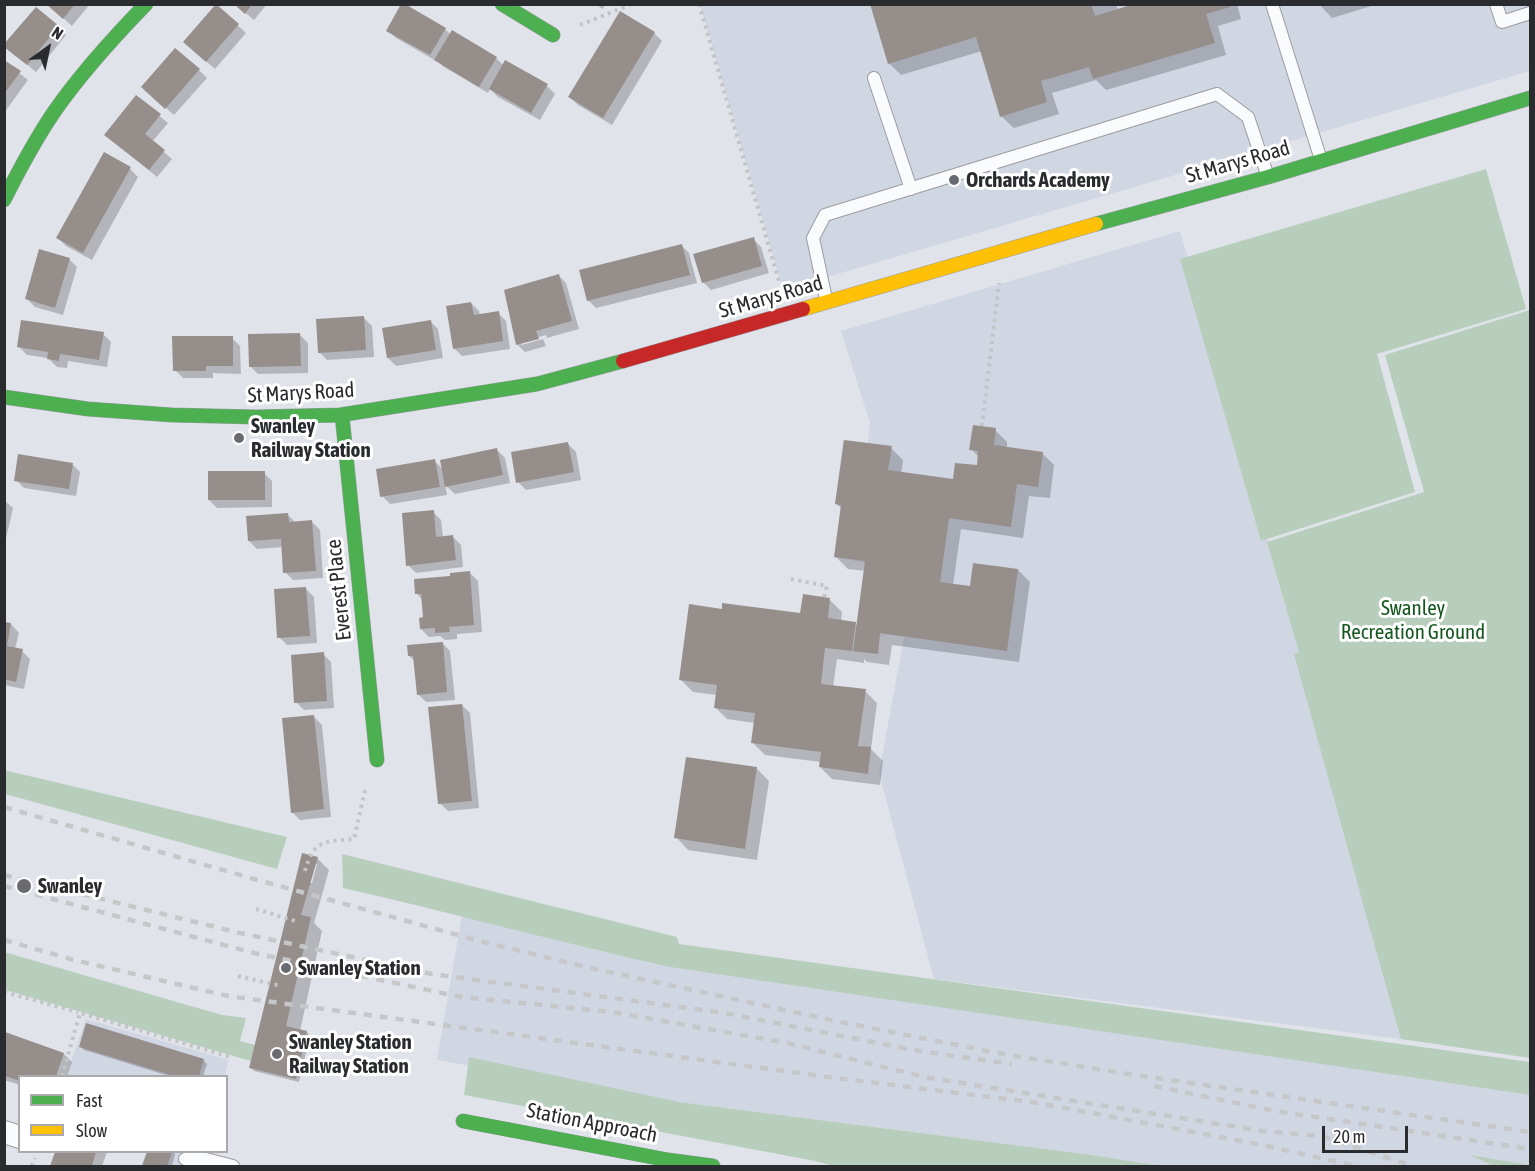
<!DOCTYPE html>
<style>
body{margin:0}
#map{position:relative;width:1535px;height:1171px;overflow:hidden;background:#e0e3ea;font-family:"Asap Condensed",sans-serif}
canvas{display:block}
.frame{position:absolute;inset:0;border:6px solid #2a2b2f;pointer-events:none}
.legend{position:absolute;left:18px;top:1075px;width:210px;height:78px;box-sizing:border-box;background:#fff;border:2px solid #aaaaac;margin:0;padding:8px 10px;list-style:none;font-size:18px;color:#2a2b2f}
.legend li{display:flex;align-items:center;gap:12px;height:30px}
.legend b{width:30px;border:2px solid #aaaaac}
.north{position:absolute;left:18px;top:18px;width:60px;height:60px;-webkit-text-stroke:4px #fff;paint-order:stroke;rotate:33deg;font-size:16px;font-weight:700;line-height:24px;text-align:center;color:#2a2b2f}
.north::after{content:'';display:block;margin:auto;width:21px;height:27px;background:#2a2b2f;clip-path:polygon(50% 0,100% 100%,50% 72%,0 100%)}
.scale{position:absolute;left:1322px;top:1126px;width:86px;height:27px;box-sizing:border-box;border:3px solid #2a2b2f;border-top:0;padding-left:8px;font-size:18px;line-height:21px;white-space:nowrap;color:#2a2b2f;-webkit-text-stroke:4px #fff;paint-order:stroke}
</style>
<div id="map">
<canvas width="1535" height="1171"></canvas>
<div class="frame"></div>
<ul class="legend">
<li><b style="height:8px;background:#4caf50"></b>Fast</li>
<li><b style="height:8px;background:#ffc107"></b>Slow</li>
</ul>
<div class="north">N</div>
<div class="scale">20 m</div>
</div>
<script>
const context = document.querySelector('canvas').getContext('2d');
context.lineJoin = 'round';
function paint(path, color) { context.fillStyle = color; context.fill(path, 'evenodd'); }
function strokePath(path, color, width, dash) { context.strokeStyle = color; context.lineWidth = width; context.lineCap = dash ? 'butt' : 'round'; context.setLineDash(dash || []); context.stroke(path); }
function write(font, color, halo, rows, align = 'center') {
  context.font = font + ' "Asap Condensed",sans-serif'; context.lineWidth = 6; context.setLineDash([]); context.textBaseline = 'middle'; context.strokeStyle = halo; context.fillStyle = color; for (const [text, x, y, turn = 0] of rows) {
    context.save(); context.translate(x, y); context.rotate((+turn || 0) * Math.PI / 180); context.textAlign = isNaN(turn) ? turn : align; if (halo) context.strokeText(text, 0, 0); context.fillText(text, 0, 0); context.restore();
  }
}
paint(new Path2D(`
 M700 5H1530V71L783 290Z
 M1180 231 1269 543 1408 1040 934 979 879 773 904 637 881 634 877 654 853 651 865 563 834 557 841 506 835 505 843 440 868 443 870 423 841 331Z
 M462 915 603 952 1530 1095V1165L1473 1156 1494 1166H1162L1092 1155 679 1102 437 1060Z
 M86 1019 229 1060 225 1076H66Z
 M146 1152H190L186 1166H141Z`), '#d1d6e3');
paint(new Path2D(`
 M1486 169 1526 309 1377 354 1415 492 1261 541 1180 259Z
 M1530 310V1058L1401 1039 1359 890 1364 888 1359 889 1294 654 1299 652 1267 542 1424 492 1385 355Z
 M4 770 287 837 277 869 5 794Z
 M342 854 677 937 679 944 1530 1062V1095L670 967C561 943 453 913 343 888Z
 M4 952 222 1015 246 1018 240 1041 255 1045 251 1061 5 990Z
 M469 1057 679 1102 1092 1155 1162 1166H833L815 1161 464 1095Z
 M1469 1155 1530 1165V1166H1494Z`), '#b8cebc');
paint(new Path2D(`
 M47 4H90L72 26Z
 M235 4H267L254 20Z
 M595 4H605L603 9Z
 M871 4H1116L1118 11 1139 4H1237L1241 19 1218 26 1226 55 1106 90 1096 80 1052 93 1059 114 1014 128 1001 116 982 51 901 75 889 63Z
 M1319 4H1378L1332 18Z
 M217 6 246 33 215 69 193 50Z
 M36 9 66 35 36 72 13 53Z
 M445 29 451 35 496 58 504 66 547 86 555 94 540 120 498 97 490 89 488 93 444 67 438 62 396 38 388 30Z
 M654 33 662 41 612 125 578 105 570 97Z
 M4 61 28 80 4 113Z
 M199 70 207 78 174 115 151 95Z
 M136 97 168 123 152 142 172 159 157 177 114 142Z
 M105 154 130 169 138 177 92 260 66 246 58 238Z
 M753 239 761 247 769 273 711 290 703 282Z
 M681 245 689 253 697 283 596 308 588 300Z
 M69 259 77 267 63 315 35 307 27 299Z
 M558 275 566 283 579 329 543 339 546 346 525 352 517 344ZM546 335 547 338 521 345V342Z
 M471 303 479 311 480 316 498 313 506 321 510 349 462 356 454 348Z
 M364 318 372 326 374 357 327 360 319 352Z
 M430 321 438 329 443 358 396 366 388 358Z
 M103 334 111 342 107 367 68 361 67 368 57 367 48 358 27 355 19 347Z
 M300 335 308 343V373L258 374 250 366Z
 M232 338 240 346 241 374 213 373V378H183L175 370Z
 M995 430 1007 442V448L1042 453 1054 465 1050 498 1029 496 1023 538 961 529 953 585 971 588 1018 570 1030 582 1019 662 892 645 889 665 867 662 864 659V663L837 659 833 687 865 691 877 703 871 749 883 761 880 785 832 779 820 767 821 762 765 755 753 743 755 723 727 719 715 707 717 695 693 692 681 680 723 610 802 615 830 600 842 612 841 621 855 623 858 627 866 571 848 569 836 557 842 509 837 504 891 448 903 460 901 474 954 481 978 467 979 457 971 449Z
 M568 444 576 452 581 480 526 490 518 482Z
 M497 450 505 458 510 483 455 494 445 485 447 495 390 504 382 496 435 461 443 470Z
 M72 464 80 472 76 496 24 488 16 480Z
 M264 473 272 481V507L217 508 209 500Z
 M4 500 13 508 4 547Z
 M433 512 441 520 443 538 453 537 461 545 463 567 416 573 408 565Z
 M287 514 296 523 312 522 320 530 323 578 293 580 285 572 283 547 257 549 249 541Z
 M470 573 478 581 482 632 457 634V639L445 640 440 636 429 637 421 629 425 619 423 600 417 594 452 577Z
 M306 589 314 597 317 643 287 645 279 637Z
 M4 623 11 624 19 633 15 649 22 651 30 659 24 689 4 685Z
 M442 643 450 651 455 700 426 702 418 694 415 661 409 656Z
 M323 654 331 662 334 708 304 710 296 702Z
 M462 705 470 713 479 808 448 811 440 803Z
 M314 717 322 725 331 817 300 820 292 812Z
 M757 769 769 781 757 860 688 850 676 837Z
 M303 855 317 858 329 870 314 923 322 931 300 1031 307 1032 310 1036 299 1082 254 1071 251 1067 262 1022 266 1023 262 1019ZM314 864H317L312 883 309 882Z
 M87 1024 204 1061 207 1064 203 1076H169L84 1050 80 1046Z
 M4 1034 64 1054 72 1062 67 1076H20V1085L4 1080Z
 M57 1152H107L102 1166H52Z
 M148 1152H173L175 1154 172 1166H144Z`), '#0003');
paint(new Path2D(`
 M46 4H75L63 19Z
 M216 4 239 24 206 62 183 42Z
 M234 4H252L245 14Z
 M401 4H405L446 28 430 55 386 31Z
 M870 4H1091L1095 16 1134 4H1229L1230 7 1206 14 1215 43 1093 79 1089 67 1041 81 1047 102 1000 117 976 37 888 64Z
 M36 7 59 26 27 65 4 47V44Z
 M620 11 655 32 603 118 568 97Z
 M452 30 497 57 479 87 434 60Z
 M175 48 200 69 165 109 141 87Z
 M4 60 21 71 4 94Z
 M505 60 548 84 531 113 489 89Z
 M136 95 161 114 145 134 165 150 149 170 104 135Z
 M104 152 131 167 83 253 56 238Z
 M754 237 762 266 702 283 693 254Z
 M682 244 690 275 587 301 579 270Z
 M39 249 70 258 55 308 25 299Z
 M559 274 572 321 536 331 539 339 516 345 504 290Z
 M471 302 474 315 499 311 503 341 453 349 446 306Z
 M364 316 366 350 318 353 316 319Z
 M21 320 104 332 99 360 60 354 59 361 47 359 48 352 17 347Z
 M431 320 436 350 387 358 382 328Z
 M300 333 301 366 249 367 248 334Z
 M172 336H233V366H206V371H173Z
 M973 425 996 428 994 445 1043 452 1038 487 1017 484 1011 527 949 518 940 582 970 586 973 563 1018 569 1007 651 880 633 878 654 853 651 865 561 834 557 841 505 835 504 844 440 892 446 888 470 953 479 955 463 977 465 978 451 969 450Z
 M568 442 574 472 516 483 511 452Z
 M497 448 503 475 445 487 440 460Z
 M18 454 73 463 69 489 14 481Z
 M435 459 440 487 380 497 376 469Z
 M208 471H265V500H208Z
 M434 510 436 537 453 535 456 560 406 566 402 513Z
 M288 513 289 522 312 520 316 571 283 573 281 539 248 541 246 516Z
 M470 571 474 625 449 627 450 632 435 633V628L420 629 419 618 423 617 421 594H415L414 579 450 576V573Z
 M306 587 310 636 277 638 274 589Z
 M803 594 830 598 828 618 856 622 852 651 825 648 821 684 866 689 858 746 871 747 868 774 819 767 821 752 751 743 755 713 714 708 717 685 679 680 689 604 722 609V603L800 613Z
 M4 622 11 623 7 646 23 649 16 682 4 679Z
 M443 642 447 692 417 695 413 656H408L407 645Z
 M324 652 327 701 294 703 291 655Z
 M462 704 472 801 438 804 428 707Z
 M314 715 324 809 291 813 282 718Z
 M686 757 757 767 745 849 674 838Z
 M302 853 318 857 301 915 311 917 286 1026 307 1031 296 1079 249 1068Z
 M86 1023 204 1059 199 1076H174L79 1047Z
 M5 1032 64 1053 56 1076H20V1081L5 1076Z
 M55 1152H96L92 1166H50Z
 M147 1152H172L167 1166H142Z`), '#968e8b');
const lane = new Path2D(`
 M1272 4 1321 160
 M1496 4 1502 22 1530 13
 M874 78 911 189
 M826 299 813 238 825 215 1217 94 1248 117 1267 174
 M185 1159H206L233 1166`);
const street = new Path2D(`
 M4 1132 20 1137`);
const fast = new Path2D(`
 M502 4 553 35
 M4 200C19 170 35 140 54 112 81 73 113 38 146 4
 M1096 224 1268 177 1530 98
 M4 397 88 409 172 415 256 417 340 415 537 384 623 361
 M342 415 377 760
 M463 1121 668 1160 713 1166`);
const slow = new Path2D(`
 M803 309 1096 224`);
const jam = new Path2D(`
 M623 361 803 309`);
strokePath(lane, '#9a9ca1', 14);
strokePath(street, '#9a9ca1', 24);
strokePath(fast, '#9a9ca1', 15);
strokePath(slow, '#9a9ca1', 15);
strokePath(jam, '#9a9ca1', 15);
strokePath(new Path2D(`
 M699 4 780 285
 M580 25 632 4
 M982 426 999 283
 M791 579 827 586 824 597
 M305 871C314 839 324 842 354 839L366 786
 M256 909 295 921
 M238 976 281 986
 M4 992 78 1012
 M323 1059 337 1076
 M62 1076 80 1013 231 1057
 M32 1166 35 1158`), '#c3c4c6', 4, [3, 4.5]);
strokePath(lane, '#fafbfc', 12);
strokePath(street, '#fafbfc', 22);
strokePath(fast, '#4caf50', 14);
strokePath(slow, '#ffc107', 14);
strokePath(jam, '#c62828', 14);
strokePath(new Path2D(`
 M4 807 254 879 476 940 590 968 831 1020 997 1053 1135 1075 1530 1132
 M4 875 240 933 432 974 725 1013 913 1050 1012 1064
 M4 886 254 953 461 997 612 1012 787 1043 924 1077 1263 1131 1321 1136 1413 1166
 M4 940 74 960 228 996 828 1077 1038 1103 1263 1145 1355 1166
 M1154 1086 1275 1111 1530 1149`), '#c6c7c9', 4.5, [8, 8]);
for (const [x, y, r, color] of [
 [954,180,6,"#6a6b70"],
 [239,438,6,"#6a6b70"],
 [24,886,8,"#6a6b70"],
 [286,968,6,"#6a6b70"],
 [277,1054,6,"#6a6b70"]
]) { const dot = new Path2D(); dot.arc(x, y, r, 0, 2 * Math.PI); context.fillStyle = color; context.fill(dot); strokePath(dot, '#fff', 2); }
write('21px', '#2a2b2f', '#fff', [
 ["St Marys Road",1238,162,-16],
 ["St Marys Road",771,297,-16],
 ["St Marys Road",301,393,-3],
 ["Everest Place",339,590,-96],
 ["Station Approach",592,1123,11]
]);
write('bold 21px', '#2a2b2f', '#fff', [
 ["Orchards Academy",966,180],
 ["Swanley",251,426],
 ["Railway Station",251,450],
 ["Swanley",38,886],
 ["Swanley Station",298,968],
 ["Swanley Station",289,1042],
 ["Railway Station",289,1066]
], 'left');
write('21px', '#15581f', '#fff', [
 ["Swanley",1413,608],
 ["Recreation Ground",1413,632]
]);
</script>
